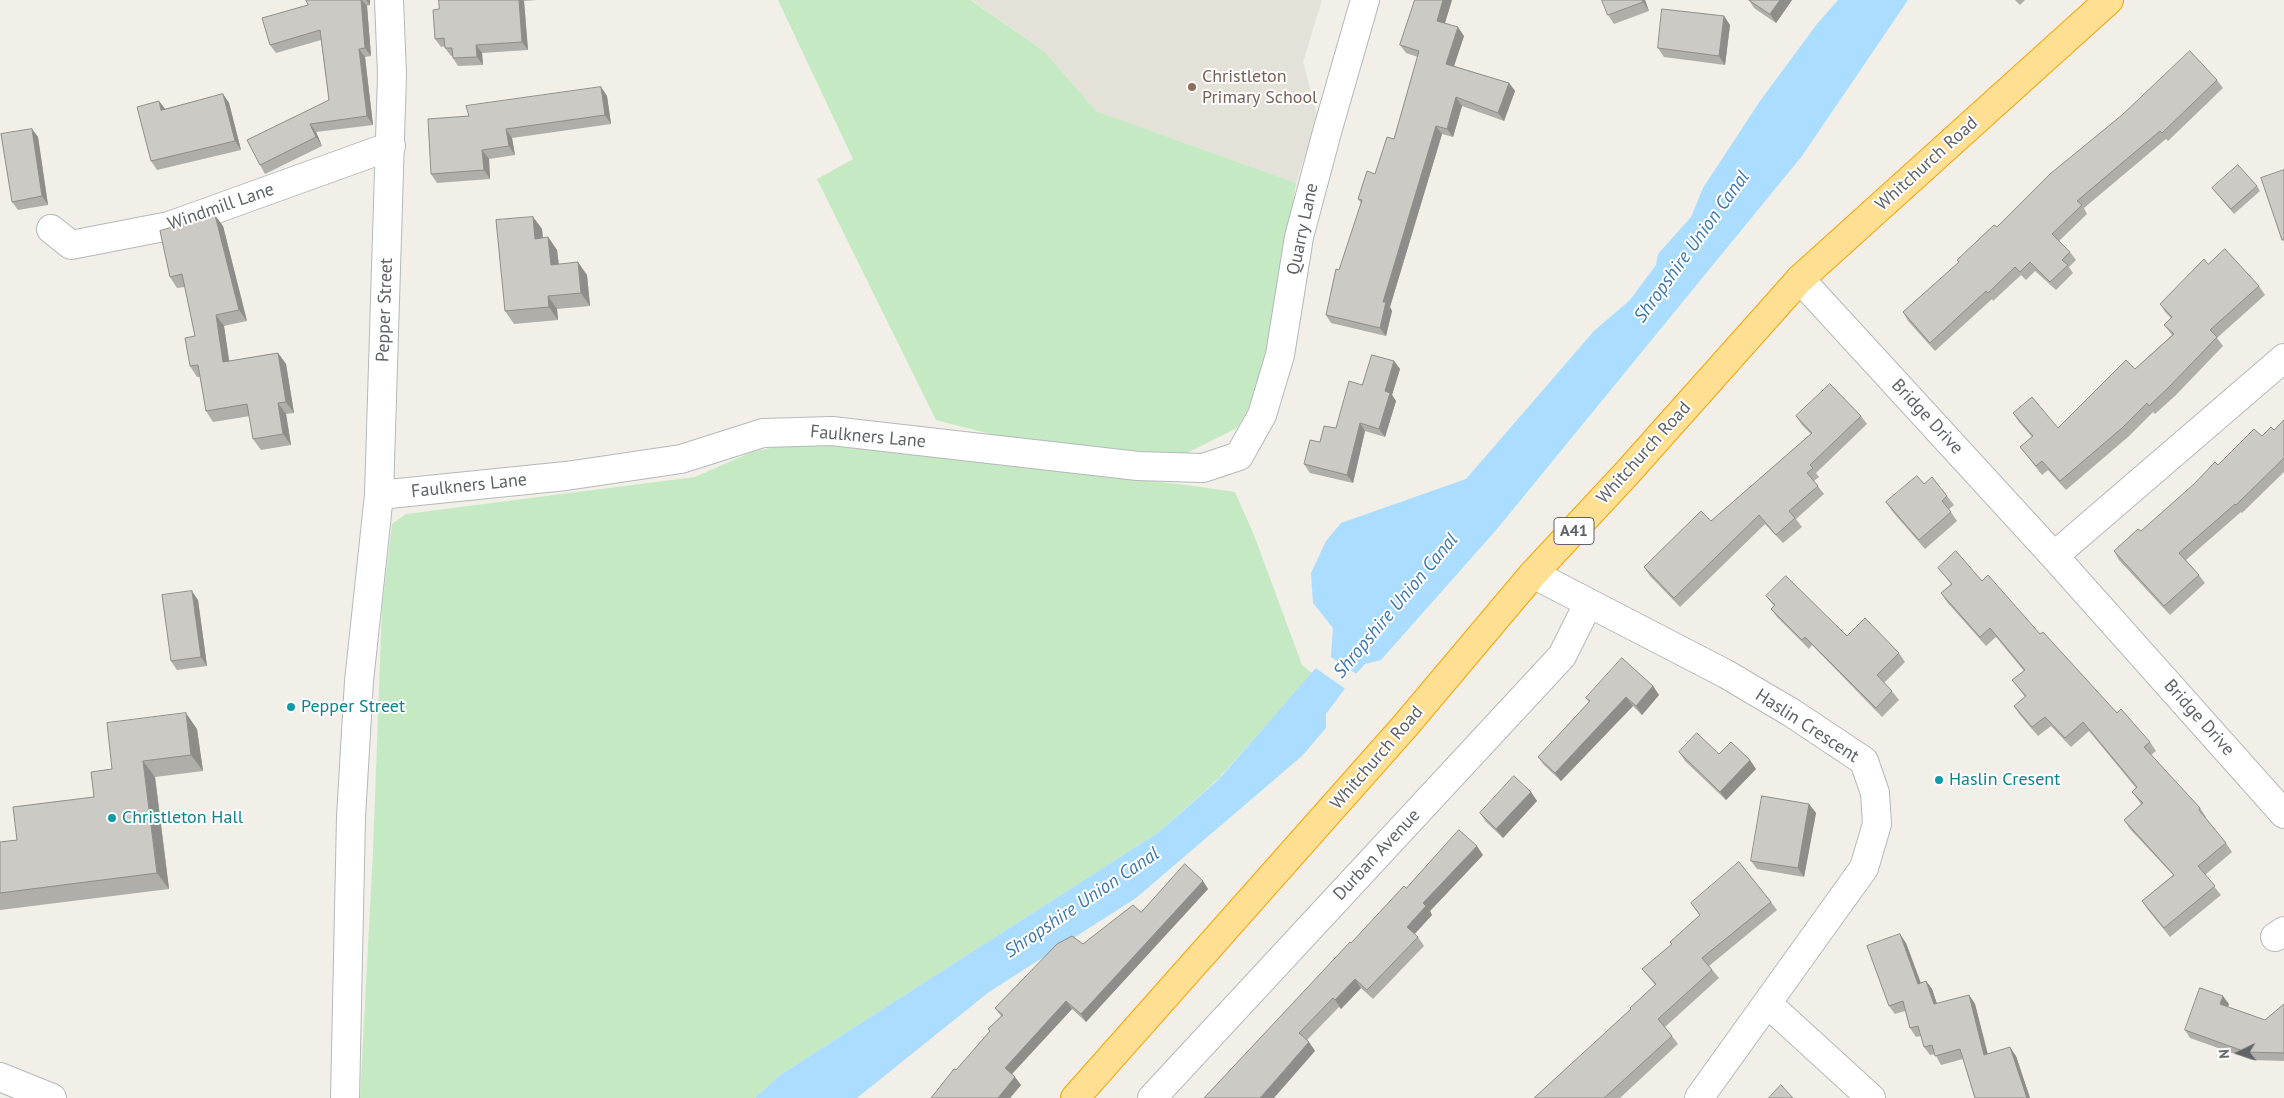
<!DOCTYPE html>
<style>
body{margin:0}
#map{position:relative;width:2284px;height:1098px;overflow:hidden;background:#f1efe8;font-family:"PT Sans",sans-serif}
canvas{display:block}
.north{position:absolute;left:2214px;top:1028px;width:50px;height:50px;-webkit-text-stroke:4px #fff;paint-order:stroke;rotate:266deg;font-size:14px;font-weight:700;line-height:20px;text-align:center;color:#5f6368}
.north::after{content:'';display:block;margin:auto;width:18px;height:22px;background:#5f6368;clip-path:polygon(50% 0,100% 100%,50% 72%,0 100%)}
</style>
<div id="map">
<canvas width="2284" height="1098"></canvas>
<div class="north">N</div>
</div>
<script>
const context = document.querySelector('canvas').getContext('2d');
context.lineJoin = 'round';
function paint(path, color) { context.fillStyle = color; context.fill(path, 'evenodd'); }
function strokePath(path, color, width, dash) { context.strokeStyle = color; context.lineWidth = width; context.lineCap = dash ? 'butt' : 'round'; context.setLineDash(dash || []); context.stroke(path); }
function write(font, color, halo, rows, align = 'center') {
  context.font = font + ' "PT Sans",sans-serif'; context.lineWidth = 4; context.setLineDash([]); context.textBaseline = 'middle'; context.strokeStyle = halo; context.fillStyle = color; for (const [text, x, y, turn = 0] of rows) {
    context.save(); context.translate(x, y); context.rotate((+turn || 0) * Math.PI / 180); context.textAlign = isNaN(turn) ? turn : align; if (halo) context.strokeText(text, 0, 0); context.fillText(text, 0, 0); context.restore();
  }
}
paint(new Path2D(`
 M972 0H1322L1303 62 1318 119 1296 183 1096 111 1045 52Z`), '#e4e1d8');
paint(new Path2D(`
 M778 0H971L1045 52 1096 111 1296 183 1271 344 1253 400 1237 428 1183 455 1127 453 994 435 936 420 817 179 853 159Z
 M829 443 1194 486 1235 492 1254 535 1302 665 1312 673 1219 778 1159 832 780 1075 755 1098H360L373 851 382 607 392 524 406 514 695 477 752 452 779 446Z`), '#c5e9c3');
paint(new Path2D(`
 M1838 0H1908L1802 156 1497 529 1381 660 1365 664 1354 676 1326 714V728L1302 756 1136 898 989 992 857 1098H755L780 1075 1159 832 1219 779 1314 670 1331 656 1333 628 1313 603 1311 573 1326 541 1341 523 1466 479 1594 331 1630 300 1656 265 1658 254 1691 217 1703 188 1760 101 1817 24Z`), '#adf');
paint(new Path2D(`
 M1328 655 1358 675 1347 690 1314 667Z`), '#f1efe8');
const minor = new Path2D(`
 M51 229 71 245 169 226 391 146
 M1800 279 2054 556 2284 814
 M379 495 566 476 681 459 763 433 832 431 1138 466 1203 468 1239 456 1262 415 1280 355 1299 237 1327 132 1365 0
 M2054 556 2284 358
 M1533 574 1726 674 1792 713 1864 761 1875 793 1877 824 1864 868 1699 1098
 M2275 937 2284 931
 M1767 1003 1871 1098
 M0 1077 52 1098
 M345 1098 351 817 359 681 379 495 392 74 389 0
 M1152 1098 1562 656 1588 604`);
const highway = new Path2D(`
 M1075 1098 1405 726 1533 574 1627 473 1800 279 2109 0`);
strokePath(minor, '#b5b8bc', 30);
strokePath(highway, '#f9a300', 30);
strokePath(minor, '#fff', 28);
strokePath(highway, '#ffdf91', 28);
paint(new Path2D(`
 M306 0H370V5L367 6 371 56 365 57 373 125 316 132 322 146 265 174 260 165 329 100 321 40 276 53 270 45 308 5Z
 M439 0H537L524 1 528 50 482 53 483 65 458 66 453 58V56H451L445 48V46L441 47 435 39 439 9Z
 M1415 0H1452L1445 23 1464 36 1454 66 1509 83 1515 91 1504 121 1462 106 1453 137 1442 134 1390 307 1392 311 1386 336 1331 323 1326 315 1361 203 1358 199 1375 174 1394 139 1418 57 1406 53 1400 45Z
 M1645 0 1649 11 1614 24 1608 15Z
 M1749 0H1792L1776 23 1754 8Z
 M2015 0H2025L2020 5Z
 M1724 16 1730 25 1725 65 1664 57 1658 48Z
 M2217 80 2223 88 2168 141 2166 139 2084 208 2087 214 2059 241 2070 252 2076 260 2069 267 2073 273 2056 290 2035 271 2026 280 2021 275 1993 301 1992 299 1935 351 1908 321 1903 312 1959 263 1957 260 1997 227Z
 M601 87 607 96 611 124 512 138 515 155 489 159 490 179 437 183 431 174 469 116Z
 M223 94 229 103 241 150 157 170 151 161 165 109Z
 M32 129 38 137 48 205 18 210 12 202Z
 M2257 186 2260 191 2234 214 2212 188Z
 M533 217 542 229 543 238 548 237 557 250 559 264 587 275 590 306 557 309 558 320 514 324 505 311Z
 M223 226 247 321 224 326 229 361 278 353 286 364 294 413 286 414 291 445 261 450 253 439 250 416 213 422 206 411 200 377H197L190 366 195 336 185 287 177 288 170 277Z
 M2208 264 2259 286 2265 295 2217 338 2223 346 2176 395 2155 414 2153 412 2128 437 2066 490 2048 470 2042 475 2020 447 2032 437 2019 422 2013 413 2058 428 2135 369 2172 335 2164 325 2171 318 2166 313 2160 304Z
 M1394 361 1400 369 1392 395 1396 401 1385 437 1365 431 1353 483 1310 473 1304 464 1320 442 1336 428 1362 385Z
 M1796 416H1861L1867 424 1816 473 1819 477 1814 481 1824 494 1796 519 1802 527 1783 543 1765 524 1680 607 1650 576 1644 567 1711 521 1811 434 1802 425Z
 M2284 420V472L2242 513 2241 512 2186 560 2199 575 2205 583 2170 615 2119 560 2114 551 2141 531 2218 465 2262 436 2274 430Z
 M1924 484 1947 496 1954 505 1949 509 1957 521 1925 549 1892 511 1886 502Z
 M1938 568 1982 581 2040 634 2117 713 2150 742 2156 751 2151 755 2200 808 2206 817 2205 818 2226 843 2232 852 2205 875 2221 895 2170 937 2148 910 2142 901 2173 875 2130 829 2124 820 2141 804 2132 792 2136 788 2089 731 2071 747 2051 726 2038 736 2020 715 2014 706 2025 697 2012 680 2024 671 1996 637 1986 646 1947 602 1941 593 1951 584Z
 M1766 596 1847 636 1899 653 1905 662 1884 683 1892 691 1899 700 1882 717 1812 645 1809 649 1777 617 1771 609 1774 606Z
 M198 600 207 666 177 670 171 661Z
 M1653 686 1659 695 1642 715 1633 706 1561 781 1544 765 1538 757 1589 702 1586 698Z
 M197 729 203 771 155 777 169 889 0 910V842L17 840 94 797 112 769Z
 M1679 752 1719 754 1756 769 1726 800 1685 761Z
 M1531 792 1537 801 1503 838 1486 822 1480 813Z
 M1809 804 1816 813 1804 877 1757 869 1751 861Z
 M1483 855 1430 911 1432 915 1414 934 1418 937 1424 946 1373 999 1361 988 1341 1009 1339 1007 1307 1040 1315 1051 1204 1098 1351 943 1406 888Z
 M1203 881 1208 889 1086 1022 1072 1009 1012 1074 1021 1085 1010 1098H931L990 1032 988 1029 1001 1016 995 1008 1083 944Z
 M1771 902 1777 910 1709 966 1719 978 1665 1027 1672 1036 1678 1044 1620 1098H1534L1631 1010 1655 985 1642 969 1672 944 1700 915 1691 903Z
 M1906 943 1921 983 1926 981 1932 989 1937 1004 1969 995 1975 1004 1988 1054 2016 1056 2030 1098H1975L1963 1059 1941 1065 1935 1054 1930 1055 1924 1047 1921 1036 1916 1037 1910 1028 1905 1011 1895 1014 1889 1006Z
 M2229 1004 2228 1007 2265 1020 2284 1004V1061L2252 1060 2190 1038 2185 1030Z`), '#afaea9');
paint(new Path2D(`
 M361 0H362L367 6 371 56 365 48Z
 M366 0H370V5Z
 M519 0H523L524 1 528 50 522 42Z
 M1443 0H1452L1443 29 1437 21Z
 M1642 0H1645L1649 11 1643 2Z
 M1780 0H1792L1776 23 1770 14Z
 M1724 16 1730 25 1725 65 1719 56Z
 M1458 27 1464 36 1452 72 1446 64Z
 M476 45 482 53 483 65 477 57Z
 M359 49 365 57 373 125 367 116Z
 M1509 83 1515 91 1504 121 1498 113Z
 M601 87 607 96 611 124 605 115Z
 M223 94 229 103 241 150 235 141Z
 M1456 97 1462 106 1453 137 1447 129Z
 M159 101 166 110H161Z
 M310 124 316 132 322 146 316 137Z
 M1436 126 1442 134 1390 307 1392 311 1386 336 1380 328 1383 302Z
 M32 129 38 137 48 205 42 196Z
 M506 129 512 138 515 155 509 146Z
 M482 150 489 159 490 179 484 170Z
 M215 215 223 226 247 321 239 310Z
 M533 217 542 229 544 251 535 239Z
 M548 237 557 250 560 277 551 265Z
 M578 262 587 275 590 306 581 293Z
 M548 296 557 309 558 320 549 307Z
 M216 315 224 326 231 373 223 362Z
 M278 353 286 364 294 413 286 402Z
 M1394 361 1400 369 1392 395 1396 401 1385 437 1379 429 1385 391Z
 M278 403 286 414 291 445 283 434Z
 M1360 423 1365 431 1353 483 1347 475Z
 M192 591 198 600 207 666 201 657Z
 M1653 686 1659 695 1642 715 1636 706Z
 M1626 697 1633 706 1561 781 1555 773Z
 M186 713 197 729 203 771 191 755Z
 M1750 760 1756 769 1726 800 1720 792Z
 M143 761 155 777 169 889 157 873Z
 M1531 792 1537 801 1503 838 1496 829Z
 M1809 804 1816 813 1804 877 1798 868Z
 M1477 846 1483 855 1430 911 1432 915 1413 936 1407 927 1423 903Z
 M1203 881 1208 889 1086 1022 1081 1014Z
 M1900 934 1906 943 1924 992 1918 984Z
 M1355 979 1361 988 1341 1009 1335 1000Z
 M1926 981 1932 989 1940 1013 1934 1004Z
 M1969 995 1975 1004 1990 1064 1984 1055Z
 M2223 996 2229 1004 2226 1012 2220 1004Z
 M1066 1001 1072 1009 1010 1076 1005 1068Z
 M1309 1042 1315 1051 1274 1098H1260Z
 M2010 1047 2016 1056 2030 1098H2027Z
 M1015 1077 1021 1085 1010 1098H998Z`), '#8f8d89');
const building = new Path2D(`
 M306 0H361L365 48 359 49 367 116 310 124 316 137 260 165 247 140 329 100 320 30 270 45 262 18 308 5Z
 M439 0H519L522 42 476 45 477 57 453 58 452 48H445L444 38 435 39 433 10 439 9Z
 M1415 0H1443L1437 21 1458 27 1446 64 1509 83 1498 113 1456 97 1447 129 1436 126 1383 302H1386L1380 328 1326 315 1336 269 1339 270 1362 200 1358 199 1367 171 1375 174 1387 137 1394 139 1419 51 1400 45Z
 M1602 0H1642L1643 2 1608 15Z
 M1749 0H1780L1770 14Z
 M1662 9 1724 16 1719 56 1658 48Z
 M2190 51 2217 80 2162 133 2160 131 2077 201 2082 205 2052 234 2070 252 2062 260 2068 265 2050 282 2030 262 2020 272 2015 267 1988 293 1986 291 1930 343 1903 312 1959 262 1957 260 1994 225 1997 227 2050 174 2122 115Z
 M601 87 605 115 506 129 509 146 482 150 484 170 431 174 428 119 469 116 466 106Z
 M223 94 235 141 151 161 137 107 159 101 161 110Z
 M32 129 42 196 12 202 1 134Z
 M2238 165 2257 186 2231 209 2212 188Z
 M2284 170V240H2282L2261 178Z
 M215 215 239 310 216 315 223 362 278 353 286 402 278 403 283 434 253 439 247 404 206 411 198 365 190 366 185 338 195 336 182 274 170 277 160 231Z
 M533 217 535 239 548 237 551 265 578 262 581 293 548 296 549 307 505 311 496 220Z
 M2225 249 2259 286 2210 330 2217 337 2170 386 2149 406 2147 403 2122 428 2060 481 2042 461 2036 466 2020 447 2033 436 2013 413 2032 397 2058 428 2126 360 2135 369 2174 334 2164 325 2172 317 2160 304 2204 259 2208 264Z
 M1372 355 1394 361 1385 391 1390 393 1379 429 1360 423 1347 475 1304 464 1310 440 1320 442 1324 426 1336 428 1349 381 1362 385Z
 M1830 384 1861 416 1810 465 1813 468 1807 473 1818 486 1789 511 1795 518 1776 535 1759 515 1674 598 1644 567 1701 511 1711 521 1812 433 1796 416Z
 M2284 420V458L2236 505 2235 504 2179 553 2199 575 2164 606 2114 551 2138 529 2141 531 2194 484 2215 462 2218 465 2254 429 2262 436 2271 427 2274 430Z
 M1917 476 1924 484 1932 477 1947 496 1942 501 1951 512 1919 540 1886 502Z
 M1956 551 1982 581 1988 575 2040 634 2043 632 2117 713 2121 709 2150 742 2144 747 2200 808 2199 810 2226 843 2198 866 2215 886 2164 928 2142 901 2174 875 2124 820 2143 803 2132 792 2137 787 2083 722 2065 738 2045 717 2032 727 2014 706 2026 696 2012 680 2025 670 1990 628 1980 637 1941 593 1952 584 1938 568Z
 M1786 576 1847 636 1865 618 1899 653 1877 675 1892 691 1876 708 1805 637 1802 640 1771 609 1775 605 1766 596Z
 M192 591 201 657 171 661 162 595Z
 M1622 658 1653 686 1636 706 1626 697 1555 773 1538 757 1590 701 1586 698Z
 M186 713 191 755 143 761 157 873 0 893V842L17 840 13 807 94 797 91 772 112 769 107 723Z
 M1697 733 1719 754 1731 742 1750 760 1720 792 1679 752Z
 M1514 776 1531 792 1496 829 1480 813Z
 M1762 796 1809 804 1798 868 1751 861Z
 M1459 830 1477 846 1423 903 1426 906 1407 927 1418 937 1367 990 1355 979 1335 1000 1333 998 1299 1033 1309 1042 1260 1098H1204L1350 942 1351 943 1404 886 1406 888Z
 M1739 862 1771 902 1702 958 1712 970 1658 1019 1672 1036 1604 1098H1534L1631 1009 1630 1008 1656 984 1642 969 1672 944 1670 942 1700 915 1691 903Z
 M1185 864 1203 881 1081 1014 1066 1001 1005 1068 1015 1077 998 1098H931L954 1069 956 1070 990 1031 988 1029 1003 1015 995 1008 1057 944 1072 936 1083 944 1133 905 1141 912Z
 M1900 934 1918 984 1926 981 1934 1004 1969 995 1984 1055 2010 1047 2027 1098H1975L1960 1049 1935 1056 1932 1045 1924 1047 1918 1026 1910 1028 1903 1001 1889 1006 1867 946Z
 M2200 988 2223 996 2220 1004 2265 1020 2284 1004V1053L2246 1052 2185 1030Z
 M1781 1085 1793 1098H1769Z`);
paint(building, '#cccac4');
strokePath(building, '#8f8d89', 1);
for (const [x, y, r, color] of [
 [1192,87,5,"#8d6e63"],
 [291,707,5,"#0f9aa8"],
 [1939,780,5,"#0f9aa8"],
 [112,818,5,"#0f9aa8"]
]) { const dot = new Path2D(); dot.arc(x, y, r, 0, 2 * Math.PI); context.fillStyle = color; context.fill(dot); strokePath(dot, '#fff', 2); }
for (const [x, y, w] of [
 [1574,531,40]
]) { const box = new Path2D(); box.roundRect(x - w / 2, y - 13.5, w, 27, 4); context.fillStyle = '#fff'; context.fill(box); strokePath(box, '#5f6368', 1); }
write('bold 16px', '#5f6368', null, [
 ["A41",1574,531]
]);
write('18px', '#785e54', '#fff', [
 ["Christleton",1202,77],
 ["Primary School",1202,98]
], 'left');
write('18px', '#5f6368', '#fff', [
 ["Whitchurch Road",1927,164,-42],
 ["Windmill Lane",221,207,-19],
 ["Quarry Lane",1303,229,-78],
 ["Pepper Street",385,310,-88],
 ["Bridge Drive",1927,417,47],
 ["Faulkners Lane",868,437,5],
 ["Whitchurch Road",1644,453,-48],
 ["Faulkners Lane",469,486,-6],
 ["Bridge Drive",2199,718,48],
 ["Haslin Crescent",1807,726,33],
 ["Whitchurch Road",1377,758,-49],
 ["Durban Avenue",1377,855,-47]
]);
write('18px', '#0d838f', '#fff', [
 ["Pepper Street",301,707],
 ["Haslin Cresent",1949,780],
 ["Christleton Hall",122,818]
], 'left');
write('italic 19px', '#3d78ae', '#fff', [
 ["Shropshire Union Canal",1692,247,-54],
 ["Shropshire Union Canal",1396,606,-50],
 ["Shropshire Union Canal",1082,903,-34]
]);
</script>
